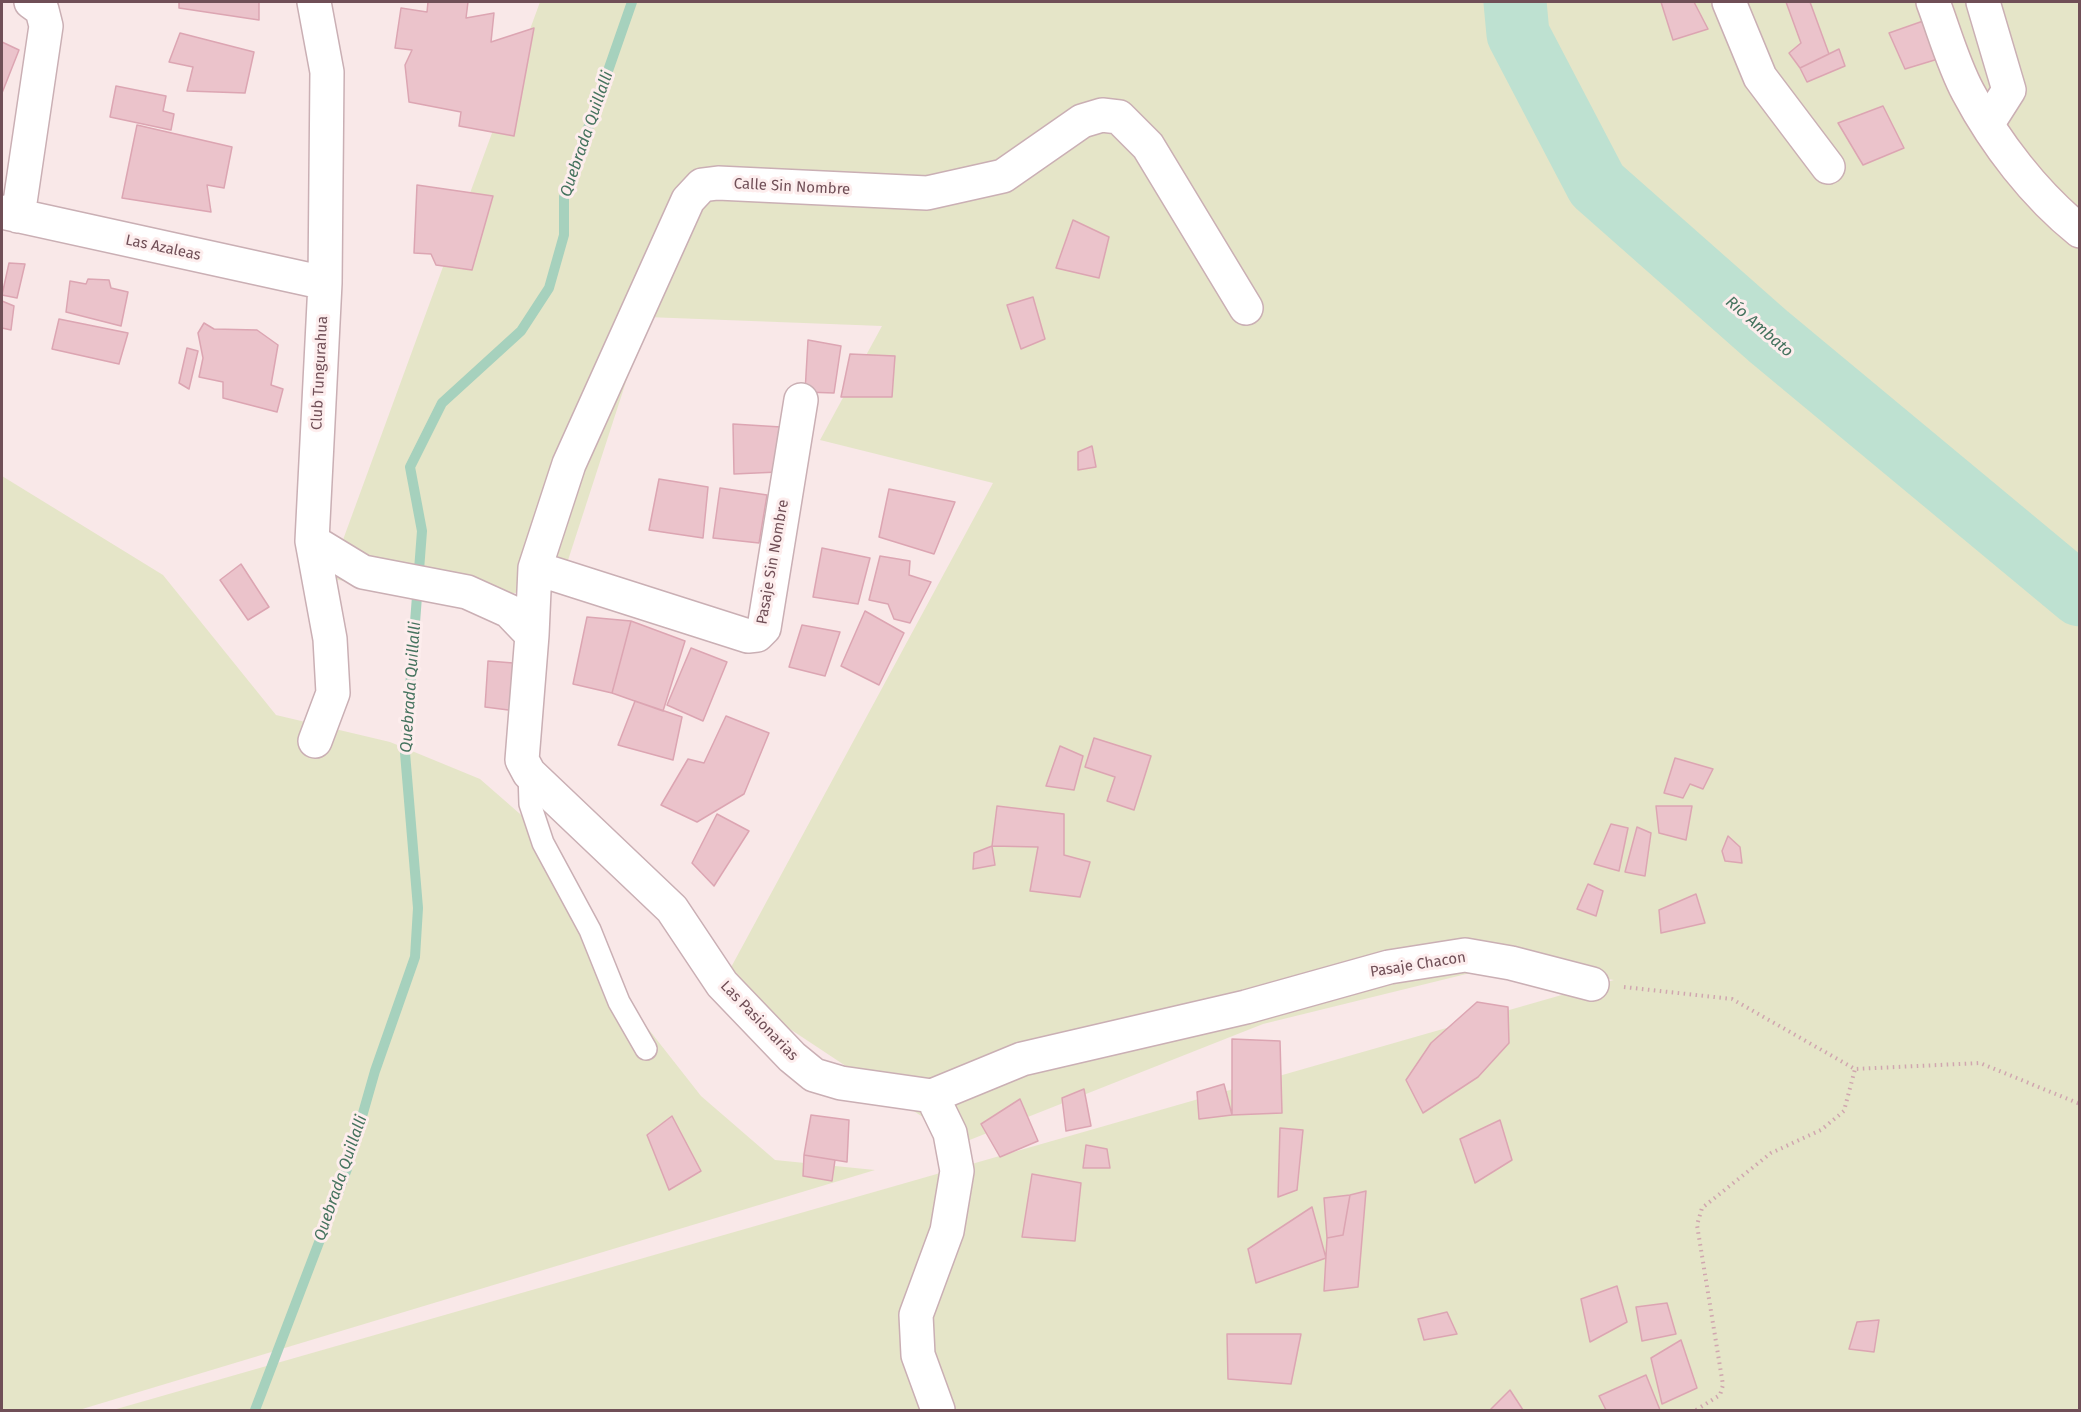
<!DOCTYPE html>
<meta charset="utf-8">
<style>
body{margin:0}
#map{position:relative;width:2081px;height:1412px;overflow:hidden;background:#f9e8e8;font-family:"Fira Sans",sans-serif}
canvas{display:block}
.frame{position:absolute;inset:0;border:3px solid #704f57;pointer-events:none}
</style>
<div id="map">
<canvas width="2081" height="1412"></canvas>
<div class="frame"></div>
</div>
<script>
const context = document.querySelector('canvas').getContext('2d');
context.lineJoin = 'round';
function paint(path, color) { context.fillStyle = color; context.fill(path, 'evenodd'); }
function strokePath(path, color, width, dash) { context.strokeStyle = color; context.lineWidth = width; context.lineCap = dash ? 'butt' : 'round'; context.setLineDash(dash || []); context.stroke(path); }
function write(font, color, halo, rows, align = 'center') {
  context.font = font + ' "Fira Sans",sans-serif'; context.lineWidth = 6; context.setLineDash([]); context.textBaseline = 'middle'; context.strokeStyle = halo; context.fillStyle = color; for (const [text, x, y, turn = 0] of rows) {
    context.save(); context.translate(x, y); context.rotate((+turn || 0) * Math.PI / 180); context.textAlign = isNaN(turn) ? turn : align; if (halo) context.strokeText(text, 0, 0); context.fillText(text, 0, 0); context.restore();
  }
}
paint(new Path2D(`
 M540 2H2079V1410H113L1614 980 1511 963 1263 1024 962 1143 722 984 993 483 820 440 882 326 647 317 559 588 443 601 329 578Z
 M2 476 163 575 276 715 390 742 480 779 535 827 624 998 701 1096 775 1160 875 1170 79 1410H2Z`), '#e5e5c8');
strokePath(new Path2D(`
 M255 1410 347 1169 375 1071 415 957 418 908 405 753 422 531 410 467 442 403 521 331 549 288 564 235V197L632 2`), '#a6d1bd', 10);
strokePath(new Path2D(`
 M1515 2 1518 34 1597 185 1768 336 2080 595`), '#bee1d1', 63);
const building = new Path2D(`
 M179 2H259V20L179 8Z
 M428 2H468L466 18 494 13 491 42 534 28 514 136 459 126 461 112 409 102 405 65 412 50 395 48 401 8 427 12Z
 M1661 2H1694L1708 29 1673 40Z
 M1786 2H1810L1829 54 1800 68 1789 53 1801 43Z
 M1926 20 1938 59 1905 69 1889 33Z
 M180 33 254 52 245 93 187 91 193 67 169 62Z
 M2 42 19 50 2 93Z
 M1839 49 1845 66 1807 82 1800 68Z
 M116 86 166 96 163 111 174 114 171 130 110 117Z
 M1883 106 1904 148 1863 165 1838 123Z
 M137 125 232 147 224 188 207 185 211 212 122 198Z
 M417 185 493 196 472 270 436 265 431 254 414 253Z
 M1073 220 1109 237 1099 278 1056 268Z
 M9 263 25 264 17 298 2 295Z
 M88 279 109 280 111 288 128 292 121 326 66 312 70 281 86 284Z
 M1033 297 1045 339 1021 349 1007 305Z
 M2 301 14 306 11 330 2 328Z
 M59 319 128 333 119 364 52 349Z
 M204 323 214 329 257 330 278 345 271 385 283 389 277 412 223 398V382L199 377 203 358 198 333Z
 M808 340 841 346 834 393 805 392Z
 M187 348 198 351 189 389 179 383Z
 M850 354 895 356 892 397H841Z
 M733 424 781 427 778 472 734 474Z
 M1092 446 1096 467 1078 470V452Z
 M659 479 708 487 703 538 649 530Z
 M720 488 767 495 759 543 713 538Z
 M889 489 955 502 934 554 879 537Z
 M822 548 870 558 858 604 813 597Z
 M880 556 910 561 909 575 931 582 910 623 894 619 888 604 869 600Z
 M241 564 269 607 248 620 220 580Z
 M865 611 904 633 879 685 841 666Z
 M587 617 631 621 612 693 573 684Z
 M631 621 685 641 663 711 612 693Z
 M802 625 840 632 825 676 789 667Z
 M691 648 727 662 703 721 667 705Z
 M488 661 526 664 524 712 485 707Z
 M635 701 682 717 673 760 618 745Z
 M726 716 769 733 744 794 697 822 661 805 688 759 704 763Z
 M1094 738 1151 756 1134 810 1107 801 1115 777 1085 767Z
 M1060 746 1083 756 1074 790 1046 786Z
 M1675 758 1713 769 1703 789 1690 784 1683 798 1664 793Z
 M997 806 1064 814V855L1090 862 1080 897 1030 891 1038 847 992 846Z
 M1656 806H1692L1686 840 1659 833Z
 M717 814 749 831 714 886 692 863Z
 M1611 824 1628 828 1619 871 1594 864Z
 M1637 827 1651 833 1645 876 1625 872Z
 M1728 836 1740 847 1742 863 1725 861 1722 851Z
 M992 846 995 865 973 869 974 853Z
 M1588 884 1603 891 1596 916 1577 909Z
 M1696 894 1705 923 1661 933 1659 910Z
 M1477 1002 1508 1007 1509 1043 1478 1077 1423 1113 1406 1080 1431 1043Z
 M1232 1039 1280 1041 1282 1113 1232 1115Z
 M1224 1084 1232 1115 1199 1119 1197 1092Z
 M1084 1089 1091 1126 1066 1131 1062 1098Z
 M1020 1099 1038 1141 1000 1157 981 1124Z
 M811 1115 849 1120 847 1162 804 1155Z
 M672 1116 701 1171 669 1190 647 1135Z
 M1500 1120 1512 1160 1475 1183 1460 1139Z
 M1280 1128 1303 1130 1297 1190 1278 1197Z
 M1086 1145 1107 1149 1110 1168H1083Z
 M804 1155 835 1160 832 1181 803 1176Z
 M1032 1174 1081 1183 1075 1241 1022 1237Z
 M1366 1191 1358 1287 1324 1291 1327 1238 1343 1235 1350 1195Z
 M1350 1195 1343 1235 1327 1238 1324 1198Z
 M1312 1207 1326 1258 1256 1283 1248 1249Z
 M1617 1286 1627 1322 1590 1342 1581 1299Z
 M1667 1303 1676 1334 1642 1341 1636 1307Z
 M1447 1312 1457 1334 1424 1340 1418 1319Z
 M1879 1320 1874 1352 1849 1349 1857 1322Z
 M1227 1334H1301L1291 1384 1228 1379Z
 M1681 1340 1697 1388 1662 1404 1651 1358Z
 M1646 1375 1660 1410H1606L1599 1396Z
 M1510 1390 1523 1410H1490Z`);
paint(building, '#ebc3cb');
strokePath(building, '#dca5b2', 1.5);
const lane = new Path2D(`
 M529 773 530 804 543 843 590 930 619 1002 646 1049`);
const street = new Path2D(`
 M314 2 327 72 325 283 312 541 330 639 333 693 315 741
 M1729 2 1760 77 1828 167
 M1983 2 2009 90 1988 123
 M2 212 325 283
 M18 216 46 26 42 10 31 2
 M312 541 363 572 467 592 509 611 532 635 522 760 529 773 672 909 722 984 792 1057 814 1075 841 1083 932 1096 1022 1059 1246 1007 1389 967 1465 955 1511 963 1592 984
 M535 568 748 636 757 635 764 628 801 400
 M532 635 535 568 569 464 688 200 702 185 718 183 927 193 1003 176 1082 121 1102 115 1119 117 1148 146 1246 308
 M932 1096 950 1133 957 1171 947 1231 916 1315 918 1355 938 1410`);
const secondary = new Path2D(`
 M1933 2C1944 31 1953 64 1968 92 1995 143 2035 195 2080 231`);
strokePath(lane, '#caafb4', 24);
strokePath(street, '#caafb4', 36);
strokePath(secondary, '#ccadb2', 36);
strokePath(new Path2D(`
 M1624 987 1732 999 1855 1069 1980 1063 2080 1104
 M1696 1410 1720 1395 1723 1385 1697 1225 1702 1208 1771 1153 1821 1130 1844 1111 1855 1069`), '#d0a6af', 4, [1.5, 4.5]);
strokePath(lane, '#fff', 21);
strokePath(street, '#fff', 33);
strokePath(secondary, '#fff', 33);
write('15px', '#704f57', '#fdeded', [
 ["Calle Sin Nombre",792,187,3],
 ["Las Azaleas",163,248,12],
 ["Club Tungurahua",320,373,-87],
 ["Pasaje Sin Nombre",773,562,-80],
 ["Pasaje Chacon",1418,965,-9],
 ["Las Pasionarias",759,1021,46]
]);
write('italic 16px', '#45735e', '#fdeded', [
 ["Quebrada Quillalli",587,134,-71],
 ["Río Ambato",1759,327,41],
 ["Quebrada Quillalli",411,687,-86],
 ["Quebrada Quillalli",341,1178,-71]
]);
</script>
